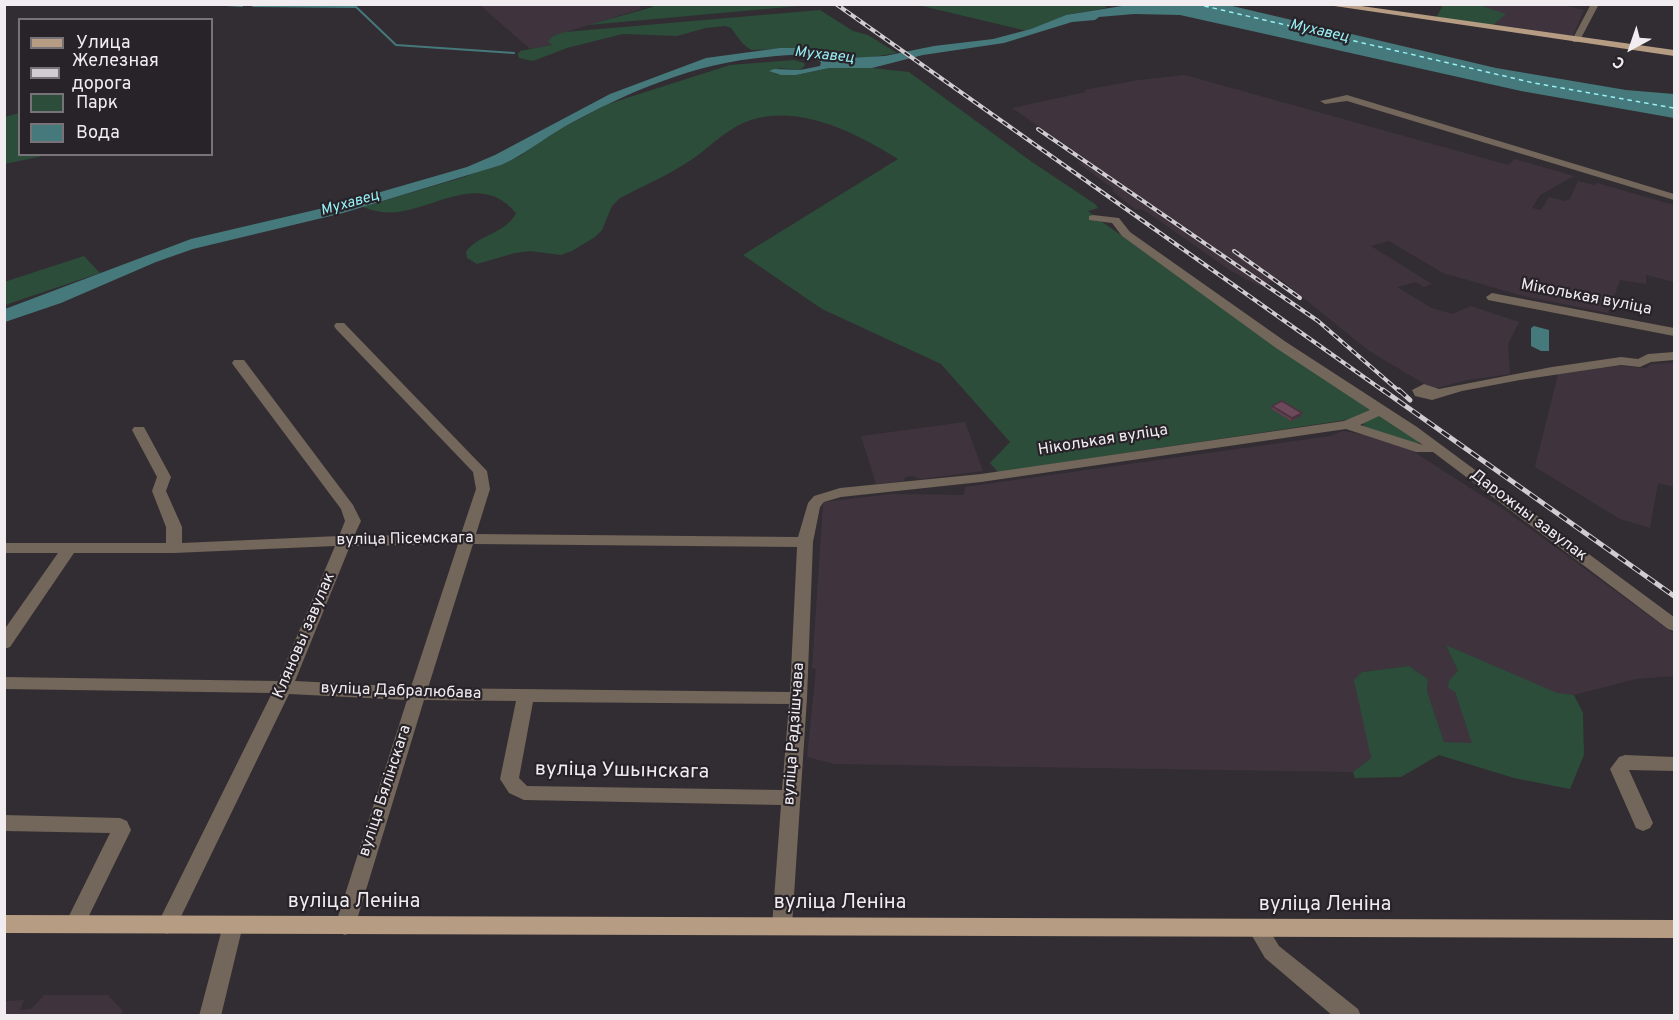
<!DOCTYPE html>
<meta charset="utf-8">
<style>
body{margin:0}
#map{position:relative;width:1679px;height:1020px;overflow:hidden;background:#322d32;font-family:Overpass,sans-serif}
canvas{display:block}
.frame{position:absolute;inset:0;border:6px solid #f0ecf0;pointer-events:none}
.legend{position:absolute;left:18px;top:18px;width:195px;height:138px;box-sizing:border-box;background:#282328;border:2px solid #787378;margin:0;padding:8px 10px;list-style:none;font-size:18px;color:#f0ecf0}
.legend li{display:flex;align-items:center;gap:12px;height:30px}
.legend b{width:30px;border:2px solid #787378}
.north{position:absolute;left:1601px;top:18px;width:60px;height:60px;-webkit-text-stroke:4px #282328;paint-order:stroke;rotate:220deg;font-size:16px;font-weight:700;line-height:24px;text-align:center;color:#f0ecf0}
.north::after{content:'';display:block;margin:auto;width:21px;height:27px;background:#f0ecf0;clip-path:polygon(50% 0,100% 100%,50% 72%,0 100%)}
</style>
<div id="map">
<canvas width="1679" height="1020"></canvas>
<div class="frame"></div>
<ul class="legend">
<li><b style="height:8px;background:#b69c83"></b>Улица</li>
<li><b style="height:8px;background:#d0ccd0"></b>Железная дорога</li>
<li><b style="height:16px;background:#2c4d3a"></b>Парк</li>
<li><b style="height:16px;background:#45797c"></b>Вода</li>
</ul>
<div class="north">С</div>
</div>
<script>
const context = document.querySelector('canvas').getContext('2d');
context.lineJoin = 'round';
function paint(path, color) { context.fillStyle = color; context.fill(path, 'evenodd'); }
function strokePath(path, color, width, dash) { context.strokeStyle = color; context.lineWidth = width; context.lineCap = dash ? 'butt' : 'round'; context.setLineDash(dash || []); context.stroke(path); }
function write(font, color, halo, rows, align = 'center') {
  context.font = font + ' Overpass,sans-serif'; context.lineWidth = 4.5; context.setLineDash([]); context.textBaseline = 'middle'; context.strokeStyle = halo; context.fillStyle = color; for (const [text, x, y, turn = 0] of rows) {
    context.save(); context.translate(x, y); context.rotate((+turn || 0) * Math.PI / 180); context.textAlign = isNaN(turn) ? turn : align; if (halo) context.strokeText(text, 0, 0); context.fillText(text, 0, 0); context.restore();
  }
}
paint(new Path2D(`
 M638 4 641 9 553 36 549 41 553 45 530 49 480 5Z
 M1557 4 1584 10 1573 36 1494 24 1505 14 1479 5Z
 M1185 75 1508 165 1515 159 1574 176 1540 195 1532 208 1541 210 1549 197 1564 201 1570 199 1578 181 1594 185 1597 183 1674 205V282L1646 275V284L1620 280 1608 313 1523 296 1443 273 1389 241 1371 246 1432 284 1424 287 1416 282 1397 287 1432 308 1452 314 1471 306 1519 322 1508 344 1510 374 1468 380 1433 389 1369 351 1280 279 1259 286 1231 271 1144 210 1135 209 1112 191 1114 189 1079 164 1088 160 1012 108 1086 92 1084 90 1139 80Z
 M1674 363V487L1658 483 1650 528 1620 519 1535 467 1558 374 1619 366 1646 368 1651 364Z
 M965 422 983 471 920 479 913 476 905 477 904 481 876 484 861 436Z
 M1343 431 1365 435 1411 450 1506 511 1674 634V676L1636 679 1574 695 1557 694 1446 645 1458 671 1453 678 1455 692 1473 744 1444 742 1427 691 1428 679 1409 666 1362 672 1371 758 1353 772 834 764 807 757 816 669 812 668 823 505 825 502 891 494 964 495 965 487 1330 436Z
 M44 995H108L123 1011 121 1016 5 1015V1001L24 1000 20 1010 31 1009Z`), '#3f343e');
paint(new Path2D(`
 M1105 4 1106 8 1066 15 1027 31 918 5Z
 M652 5H810L588 25 653 7Z
 M1443 5H1479L1506 14 1492 26 1436 18Z
 M820 10 853 31 868 35 897 53 872 57 848 58 802 48 751 50 743 44 731 28 725 26 706 28 677 36 623 34 567 48 533 61 519 58 518 54 520 51 552 45 548 41 553 36 565 32Z
 M794 60 804 63 805 66 800 70 779 68 775 74 796 75 829 68H872L909 72 1032 162 1095 204 1098 208 1088 211 1098 219 1372 411 1359 418 998 472 990 463 1010 442 941 364 822 309 743 255 898 159C857 133 800 104 751 120 729 127 712 145 694 158 671 174 645 185 620 198L612 206 602 230 595 237 572 251 561 255 530 251 515 253 477 264 467 258 466 252C478 234 506 234 516 213 477 166 426 218 381 212 375 211 368 209 363 207L464 177 520 156 553 133 608 104 730 65Z
 M19 113 20 154 70 155H47L5 164V117Z
 M84 256 100 273 5 305 4 282Z
 M1376 416H1385L1419 442 1415 444 1362 429 1365 421Z
 M1446 645 1557 693 1574 695 1583 713 1584 755 1570 789 1514 778 1439 755 1401 777 1355 778 1353 772 1371 758 1354 680 1362 672 1409 666 1428 679 1427 691 1444 742 1472 743 1455 692 1448 687 1449 681 1458 671Z`), '#2c4d3a');
paint(new Path2D(`
 M1128 5H1228L1496 68 1626 90 1674 94V118L1521 91 1180 15 1134 14 1099 17 1095 20 1072 22 1004 43 923 55 872 68H829L796 75H781L769 71 774 69 800 70 820 66 821 62C805 52 785 55 767 57 695 63 627 92 564 127 543 139 524 155 501 165L343 213 193 249 156 262 61 303 5 322V309L191 239 332 206 467 167 495 155 610 94 706 58 780 48H802L848 58 885 56 934 46 993 39 1031 29 1066 15Z
 M1534 326 1549 330V351H1541L1531 346V328Z`), '#45797c');
strokePath(new Path2D(`
 M210 4 242 6
 M353 4 396 45 514 53
 M253 6 355 7`), '#45797c', 2);
strokePath(new Path2D(`
 M1196 4 1534 83 1674 108`), '#97f0f6', 1.5, [4.5, 4]);
paint(new Path2D(`
 M1591 4H1599L1579 42H1573L1572 40Z
 M1347 95 1674 194V200L1347 101 1325 104 1320 101Z
 M1093 215 1119 218 1130 232 1286 342 1417 427 1674 617V631L1668 629 1433 452H1416L1346 429 981 482 841 497 824 502 820 507 813 542 807 698 792 926 789 932 782 935 775 932 772 926 781 805 524 800 509 793 500 779 516 701 424 700 355 926 352 932 345 935 338 932 335 926 407 700 289 694 174 931 167 934 160 931 157 925 272 693 4 689V677L278 681 335 546 174 553H74L10 647 4 649V630L58 553H4V543H166V527L152 491 157 477 132 430 134 427H144L171 477 166 491 182 527V543L339 536 345 521 341 509 234 366 232 363 234 360H244L353 505 361 521 354 536 461 534 476 489 473 472 336 329 334 326 336 323H344L487 471 490 489 476 534 798 537 808 503 814 496 840 488 981 474 1344 421 1370 410 1276 348 1122 236 1112 223 1089 220V216ZM1379 416 1423 445 1360 425ZM458 544 411 687 295 681 350 546ZM473 544 797 547 790 692 428 688ZM533 702 789 704 782 790 527 786 519 778Z
 M1492 293 1674 328V336L1488 300 1486 297Z
 M1674 352V360L1651 362 1640 367 1621 365 1520 380 1462 391 1432 400 1415 396 1412 390 1424 384 1439 389 1552 367 1621 357 1638 359 1648 354Z
 M1625 755 1674 757V771L1629 770 1653 823 1650 828 1643 831 1636 828 1610 769 1619 757Z
 M4 815 120 818 127 821 131 830 82 930 75 933 68 930 65 924 110 833 4 831Z
 M233 916 240 919 243 925 221 1016H199L223 925 226 919Z
 M1258 920 1265 923 1279 946 1358 1009 1361 1016H1333L1265 958 1248 929 1251 923Z`), '#73665a');
paint(new Path2D(`
 M1321 4H1347L1674 50V56Z
 M4 915 1674 920V938L4 933Z`), '#b69c83');
const railFar1 = new Path2D(`
 M836 4 1385 392
 M1038 129 1318 321 1400 392
 M1234 251 1300 298`);
const rail = new Path2D(`
 M1383 390 1674 596
 M1399 390 1410 400`);
strokePath(railFar1, '#d0ccd0', 4);
strokePath(rail, '#d0ccd0', 5);
strokePath(railFar1, '#282328', 2, [6]);
strokePath(rail, '#282328', 3, [9]);
paint(new Path2D(`
 M1272 406 1302 413 1301 416 1291 421 1271 409Z`), '#5d3f4e');
paint(new Path2D(`
 M1302 413 1301 416 1291 421 1292 418Z`), '#4c3340');
const building = new Path2D(`
 M1282 401 1302 413 1292 418 1272 406Z`);
paint(building, '#6c495b');
strokePath(building, '#4c3340', 1.5);
write('italic 15px', '#97f0f6', '#282328', [
 ["Мухавец",1319,32,13],
 ["Мухавец",824,56,6],
 ["Мухавец",350,204,-16]
]);
write('16px', '#f0ecf0', '#282328', [
 ["Міколькая вуліца",1586,298,11],
 ["Ніколькая вуліца",1103,441,-9],
 ["Дарожны завулак",1528,516,37],
 ["вуліца Пісемскага",405,540,-1],
 ["Кляновы завулак",305,636,-67],
 ["вуліца Дабралюбава",401,692,2],
 ["вуліца Радзішчава",795,734,-86],
 ["вуліца Бялінскага",386,791,-72]
]);
write('20px', '#f0ecf0', '#282328', [
 ["вуліца Ушынскага",622,772,1],
 ["вуліца Леніна",354,903],
 ["вуліца Леніна",840,904],
 ["вуліца Леніна",1325,906]
]);
</script>
